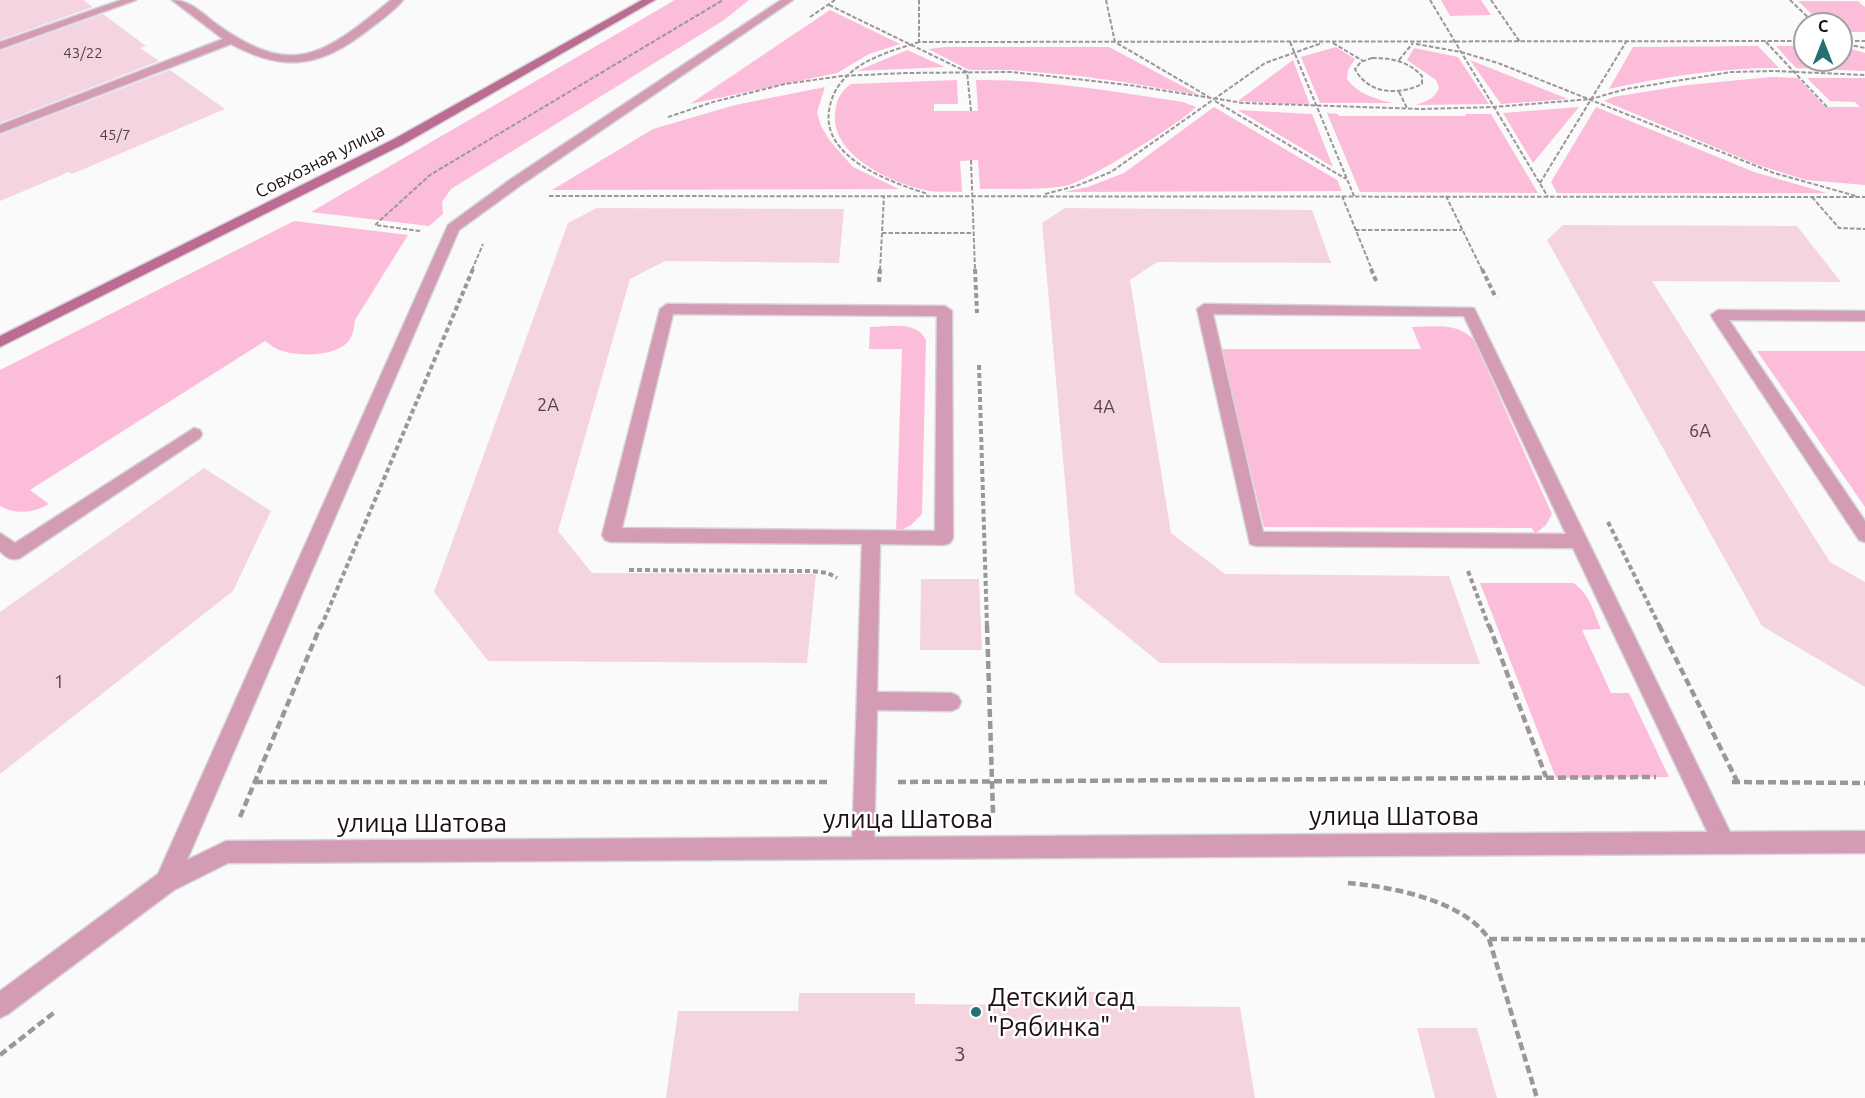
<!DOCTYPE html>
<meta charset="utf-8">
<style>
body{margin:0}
#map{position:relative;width:1865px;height:1098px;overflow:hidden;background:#fafafa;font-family:Ubuntu,sans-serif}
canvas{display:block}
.north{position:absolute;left:1793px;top:12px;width:60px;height:60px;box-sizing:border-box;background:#fff;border:2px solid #a49fa1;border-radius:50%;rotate:0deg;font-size:16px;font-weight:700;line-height:24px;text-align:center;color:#1c1015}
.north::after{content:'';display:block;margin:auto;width:21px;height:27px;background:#246f73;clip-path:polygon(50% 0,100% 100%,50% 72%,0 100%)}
</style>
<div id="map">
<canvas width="1865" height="1098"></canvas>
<div class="north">С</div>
</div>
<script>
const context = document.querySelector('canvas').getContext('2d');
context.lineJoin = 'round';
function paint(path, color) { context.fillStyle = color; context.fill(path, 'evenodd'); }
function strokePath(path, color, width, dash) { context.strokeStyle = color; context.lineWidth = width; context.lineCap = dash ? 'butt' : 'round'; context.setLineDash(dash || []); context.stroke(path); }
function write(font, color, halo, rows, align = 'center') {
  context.font = font + ' Ubuntu,sans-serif'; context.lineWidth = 5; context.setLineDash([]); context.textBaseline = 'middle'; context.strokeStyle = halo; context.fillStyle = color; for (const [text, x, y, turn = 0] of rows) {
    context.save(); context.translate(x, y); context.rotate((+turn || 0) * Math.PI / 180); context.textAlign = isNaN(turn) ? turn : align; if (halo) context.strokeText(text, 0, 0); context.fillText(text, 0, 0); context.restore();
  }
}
paint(new Path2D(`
 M675 0H749L724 20 451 189 442 202 443 214 429 226 311 212Z
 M1441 0H1481L1491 15 1450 16Z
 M1798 1H1858L1865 7V32H1841V24H1822Z
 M830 10 900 44 869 54 837 73 690 104Z
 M1758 46 1779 68C1719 68 1668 76 1609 89L1633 47Z
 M1776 46H1805V60H1841V46L1865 53V71L1796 68Z
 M945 47H1109L1199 95 1124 82 1079 76 1012 70H969L928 49Z
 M1336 47 1355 59 1348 70 1347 79C1358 94 1375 99 1393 103H1320L1301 57Z
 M1414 48 1458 57 1489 104 1416 105C1427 101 1434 99 1439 88L1436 80 1407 60Z
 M907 50 945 67 857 71Z
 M1293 60 1310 105 1238 101Z
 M1470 60 1568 99 1501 104Z
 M1772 77 1798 78 1825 107H1860L1855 102 1830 101 1807 78H1865V185L1806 180 1758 165 1604 101 1613 97 1687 85Z
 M957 80 958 104H934V111H978L976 80C1046 79 1115 92 1183 102L1196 107C1181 123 1090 179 1069 185 1043 191 1006 188 980 189L978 160 960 161 962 192C950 191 937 193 925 190 892 183 832 156 835 115 836 102 839 92 851 84Z
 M825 87 817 112 821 126 830 141 853 167 899 189 552 190 653 129 735 105Z
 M1214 107 1337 180 1342 191 1064 192 1088 187 1124 173Z
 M1579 107 1533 163 1503 113Z
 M1596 107 1754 172 1827 193H1557L1551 182Z
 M1238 110 1312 114 1333 167Z
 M1327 113 1338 114 1339 116H1466L1465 114H1491L1538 193 1360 192Z
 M294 221 408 235 355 320C354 328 353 337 347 343 332 357 295 357 277 349 273 347 268 343 265 341L30 490 49 504C33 513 16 515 0 506V370Z
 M870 327C890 327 916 320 926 340L922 514 911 525 896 533 902 349H869Z
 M1412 327C1435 327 1457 322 1474 340L1552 514 1546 525 1535 534 1532 528 1264 527 1221 349H1421Z
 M1757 351H1865V507Z
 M1480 583H1573C1589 592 1594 613 1601 629L1582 630 1611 693H1629L1669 777 1556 778Z`), '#fbbdd9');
paint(new Path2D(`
 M0 0H83L93 7 0 40Z
 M103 14 146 46 140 48 159 61 0 123V51Z
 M170 70 225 109 72 174 69 172 0 201V135Z
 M597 208 844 209 839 263 665 261 630 279 558 531 592 573 816 574 807 663 488 661 434 592 568 223Z
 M1065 208 1312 210 1331 263 1157 262 1130 280 1171 533 1225 574 1449 576 1480 664 1160 663 1075 594 1042 223Z
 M1563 225 1797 226 1841 282 1652 281 1830 562 1865 582V687L1762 626 1547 240Z
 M204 468 271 511 233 591 0 774V612Z
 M921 579H979L982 650H920Z
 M1009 992H1135L1137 1006 1240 1007 1255 1098H666L678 1011H798L799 993H915V1004L1009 1005Z
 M1417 1028H1477L1497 1098H1435Z`), '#f5d4e2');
const lane = new Path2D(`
 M121 0H136L0 49V42Z
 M172 0C189 0 201 12 215 23 294 80 323 55 391 0H403C394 11 380 21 368 30 321 67 284 73 231 44L0 133V125L223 39Z
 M667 304 945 306 952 311 953 538 950 543 944 545 880 544 877 692 951 693 958 696 961 702 958 708 951 711 877 710 874 848 871 856 863 859 855 856 852 848 862 544 611 542 605 540 602 535 660 309ZM673 314 937 316 935 531 622 528Z
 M1204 304 1474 308 1732 836 1735 843 1732 850 1724 854 1716 850 1573 548 1256 546 1250 544 1197 309ZM1213 314 1464 316 1566 534 1263 532Z
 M1718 310 1865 311V321L1729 320 1865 521V542L1859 540 1713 319 1711 315Z
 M194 428 200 430 202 434 200 438 20 558C11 561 7 558 0 551V533L15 543Z`);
const street = new Path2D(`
 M781 0H793L521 185 459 230 187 860 226 841 1865 831V853L228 863 174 890 8 1014 0 1018V991L158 874 448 225 511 179Z`);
const secondary = new Path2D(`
 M642 0H655L402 145 0 347V336L394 139Z`);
strokePath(lane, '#d6d5d5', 3);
strokePath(street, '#d6d5d5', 3);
strokePath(secondary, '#d6d5d5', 3);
strokePath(new Path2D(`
 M919 0V42L1805 41
 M1106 0 1115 42 1209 97
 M1430 0 1548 197
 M1491 0 1520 42
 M1790 0 1815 24
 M829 5 967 72 971 111
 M810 17 835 0
 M1842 41H1865
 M919 42C895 50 867 57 848 75 837 85 831 97 829 111 822 159 893 183 928 194
 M1290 42 1354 196
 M1766 42 1827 107
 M1333 43 1363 61
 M1841 43 1865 48
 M1416 44 1461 52 1498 63 1774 173 1856 196
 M1372 58C1392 58 1408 61 1422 76V84C1398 96 1368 94 1355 69L1361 62Z
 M1399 60 1413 43
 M1399 92 1407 108
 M1215 101 1346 179
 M668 117 713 102 785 84 842 76 905 73 1012 72 1129 85 1243 103 1421 109 1494 107 1591 99 1626 89 1731 72 1774 71 1865 75
 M971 160 975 270
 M1540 183 1626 42
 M1045 194 1076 186 1111 172 1265 63 1322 43
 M549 196 1865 197
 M1342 196 1372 270
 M1446 196 1482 270
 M1812 197 1839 228 1865 229
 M1355 230H1462
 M420 231 375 225 430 175 723 0
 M882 233H974
 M472 270 483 244
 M880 270 884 196`), '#9b9698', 2, [4.5, 2]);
strokePath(new Path2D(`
 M975 269 977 313
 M1371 269 1377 283
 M1482 269 1496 298
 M879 282 880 269
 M979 365 987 627
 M1608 522 1660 627
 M629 570 811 571 828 573 837 578
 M1468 571 1489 627
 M321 627 473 269`), '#9b9698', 4, [5, 3]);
strokePath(new Path2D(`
 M987 625 993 813
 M1489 625 1546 777
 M1659 625 1738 783
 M255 782H831
 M898 782 1656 777
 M1732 782 1865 783
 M240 817 321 625
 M1348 883C1392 887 1463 900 1489 939L1865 940
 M1489 939 1537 1098
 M0 1055 56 1011`), '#9b9698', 4.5, [8, 4]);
paint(lane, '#d39bb4');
paint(street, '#d39bb4');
paint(secondary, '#bc6c92');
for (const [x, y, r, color] of [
 [976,1012,6,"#246f73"]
]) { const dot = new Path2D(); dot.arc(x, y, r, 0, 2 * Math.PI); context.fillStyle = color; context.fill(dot); strokePath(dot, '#fff', 2); }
write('15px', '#524148', null, [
 ["43/22",83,53],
 ["45/7",115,135]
]);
write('18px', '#1c1015', '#fff', [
 ["Совхозная улица",320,161,-27]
]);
write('18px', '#524148', null, [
 ["2А",548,405],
 ["4А",1104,407],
 ["6А",1700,431],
 ["1",59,682]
]);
write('21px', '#524148', null, [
 ["3",960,1054]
]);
write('26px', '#1c1015', '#fff', [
 ["улица Шатова",1394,816],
 ["улица Шатова",908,819],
 ["улица Шатова",422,823]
]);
write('26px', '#1c1015', '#fff', [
 ["Детский сад",988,997],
 ["\"Рябинка\"",988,1027]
], 'left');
</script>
